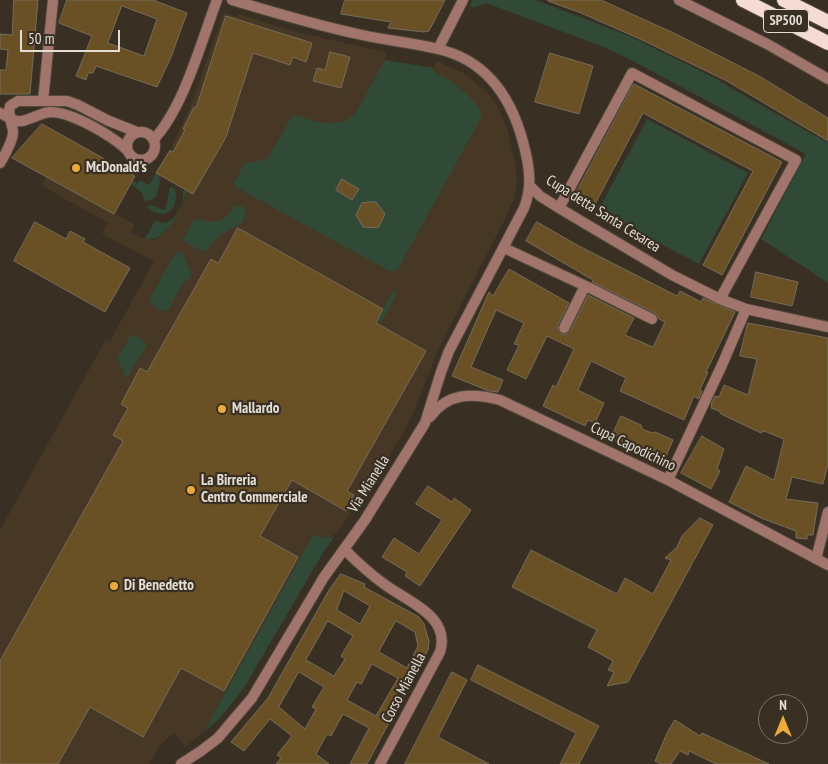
<!DOCTYPE html>
<style>
body{margin:0}
#map{position:relative;width:828px;height:764px;overflow:hidden;background:#392f22;font-family:"PT Sans Narrow",sans-serif}
canvas{display:block}
.north{position:absolute;left:758px;top:694px;width:50px;height:50px;box-sizing:border-box;background:#392f22;border:1px solid #7d7569;border-radius:50%;rotate:0deg;font-size:14px;font-weight:700;line-height:20px;text-align:center;color:#e3ddd4}
.north::after{content:'';display:block;margin:auto;width:18px;height:22px;background:#ebaa39;clip-path:polygon(50% 0,100% 100%,50% 72%,0 100%)}
.scale{position:absolute;left:20px;top:30px;width:100px;height:22px;box-sizing:border-box;border:2px solid #e3ddd4;border-top:0;padding-left:6px;font-size:15px;line-height:18px;white-space:nowrap;color:#e3ddd4;-webkit-text-stroke:4px #392f22;paint-order:stroke}
</style>
<div id="map">
<canvas width="828" height="764"></canvas>
<div class="north">N</div>
<div class="scale">50 m</div>
</div>
<script>
const context = document.querySelector('canvas').getContext('2d');
context.lineJoin = 'round';
function paint(path, color) { context.fillStyle = color; context.fill(path, 'evenodd'); }
function strokePath(path, color, width, dash) { context.strokeStyle = color; context.lineWidth = width; context.lineCap = dash ? 'butt' : 'round'; context.setLineDash(dash || []); context.stroke(path); }
function write(font, color, halo, rows, align = 'center') {
  context.font = font + ' "PT Sans Narrow",sans-serif'; context.lineWidth = 4.5; context.setLineDash([]); context.textBaseline = 'middle'; context.strokeStyle = halo; context.fillStyle = color; for (const [text, x, y, turn = 0] of rows) {
    context.save(); context.translate(x, y); context.rotate((+turn || 0) * Math.PI / 180); context.textAlign = isNaN(turn) ? turn : align; if (halo) context.strokeText(text, 0, 0); context.fillText(text, 0, 0); context.restore();
  }
}
paint(new Path2D(`
 M224 12 237 17 238 14 296 32 386 52 385 60 434 68 436 61 462 72 487 92 497 105 502 116 508 131 515 164 517 175 515 196 505 219 437 352 415 409 401 437 338 532 329 538H317L313 536 203 733 185 747 174 733 161 744 149 764H0V530L106 339 110 341 154 261 102 234 108 223 42 186 46 177 134 224 131 233 143 238 153 240 163 234 184 202 187 191 201 168 173 152 174 150 171 148 191 105Z`), '#463824');
paint(new Path2D(`
 M473 0H536L629 36 719 80 722 83 828 143V283L761 239 806 154 633 61 604 47 486 3 472 8 470 5Z
 M385 60 434 68V72C451 80 476 97 482 116L399 267 395 271H389L236 187 234 184 244 164 267 159 292 116 296 115C317 122 336 130 355 114Z
 M647 119 748 173 699 264 598 211Z
 M156 173 159 176 160 183 156 197 145 202 141 192 131 184 133 181 138 183 140 180 149 185Z
 M170 187 174 188C179 197 174 214 162 214 156 214 151 210 146 207L150 205 165 210Z
 M185 190 187 191C182 208 167 243 145 239L155 220C172 231 185 206 183 191Z
 M236 205 243 206 247 211 241 224 220 235 206 251H201L184 241V237L194 220C205 218 215 226 226 217 230 214 232 208 236 205Z
 M178 252 183 254 191 273 190 278 183 283 168 310 164 312 151 304 149 300 175 253Z
 M394 289 396 296 380 324 378 318Z
 M130 336C135 335 144 340 147 345L126 379 118 358Z
 M313 535 324 538 335 536 326 548 245 686 221 717 203 733Z`), '#314937');
const building = new Path2D(`
 M14 0H38L30 94H0V70H6L8 50 0 49V34L12 35Z
 M67 0H153L187 13 171 57 157 87 96 66 93 73H88L86 80 76 76 92 36 59 23ZM122 6 157 19 144 56 108 43Z
 M345 0H445L429 31 424 32 388 28 391 22 341 14Z
 M548 0H601L678 35 759 76 828 118V141L727 81 640 39 581 13 548 1Z
 M226 16 312 43 306 62 293 57 290 65 253 53 226 137 193 194 156 173 170 150 173 152 185 130 183 129 194 107H196Z
 M330 52 350 57 341 88 313 81 317 68 325 70Z
 M550 53 593 66 579 114 535 102Z
 M634 84 782 162 722 275 703 265 753 171 643 113 594 206 575 195Z
 M42 124 135 176 114 214 12 158Z
 M342 179 359 189 352 200 336 190Z
 M376 202 385 214 378 228 363 227 356 215 362 203Z
 M35 222 66 239 70 231 85 239 83 242 130 268 105 312 14 261Z
 M537 222 579 246 677 296 680 291 701 302 703 298 735 312 706 372H708L700 390 702 391 699 399 694 396 684 420 620 391 626 378 591 361 578 390 604 403 595 423 588 420 585 426 543 406 553 385 556 387 574 349 547 336 526 379 507 370 519 345 514 344 524 323 496 310 471 367 503 380 498 392 489 391 452 376 489 292 493 296 509 269 569 303 558 325 557 329 561 334 565 335 570 331 588 295 634 318 625 335 653 347 665 322 659 319 655 313 592 282 593 280 526 241Z
 M238 228 383 309 376 323 426 351 347 491 354 495 346 511 292 480 260 536 298 557 224 691 181 668 143 737 90 707 58 764H0V661L123 441 113 435 128 408 121 404 140 368 147 372 211 259 218 263Z
 M756 272 798 282 792 306 751 297Z
 M748 323 828 338V464L823 484 792 477 786 499 818 503 813 535H807V539L796 538V531L761 518 729 502 746 466 774 480 784 439 764 431 761 433 721 414 719 411 711 408 712 405 711 404 715 396 719 397 724 385 748 395 757 359 740 356Z
 M621 416 641 425 642 429 652 433 655 432 673 440 663 463 653 458 652 461 621 447 622 444 611 439Z
 M702 436 724 449 717 469 720 471 711 489 681 473Z
 M428 486 452 502 454 498 471 510 420 586 405 576 407 572 382 557 394 538 419 554 442 520 416 504Z
 M700 518 713 525 628 682 607 686 614 672 608 670 613 661 588 647 597 630 512 587 531 550 617 594 625 578 653 594 671 560 665 558 677 547 682 536Z
 M341 574 365 584 364 587 419 617 424 624 429 641 428 650 367 764H350L369 728 343 714 331 736 327 734 316 754 329 764H276L281 758 277 755 292 736 270 719 244 751 231 742 268 698 329 590ZM344 591 370 606 360 624 337 610ZM328 621 353 636 341 656 345 659 334 676 306 660ZM396 621 415 632 418 646 407 668 379 652ZM372 664 398 678 376 716 347 700 357 682 361 684ZM299 672 324 687 312 707 316 709 305 729 279 707Z
 M478 665 599 726 579 764H560L576 733 471 680Z
 M452 672 467 680 438 737 489 764H405Z
 M675 720 700 736 702 733 769 764H716L689 751 688 755 680 751 671 764H661L655 761 667 733Z`);
paint(building, '#6a5125');
strokePath(building, '#766c5c', 1);
const minor = new Path2D(`
 M679 0 769 45 828 79
 M438 49 463 0
 M43 101 53 0
 M0 113C5 115 11 120 17 121 25 123 39 113 50 112 72 112 113 136 128 151
 M127 146a14 14 0 1 1 28 0a14 14 0 1 1-28 0Z
 M154 139C184 107 201 42 217 0
 M0 163C5 154 12 144 13 133 13 124 7 116 10 106L18 101H67L78 105 109 121 137 132
 M530 186 540 196 559 208 672 275 720 299 746 309 828 327
 M559 208 632 73 796 160 720 299
 M504 248 592 289 652 319
 M564 328 585 286
 M430 417C448 392 473 393 500 400L668 480 828 565
 M668 480 722 365 746 309
 M344 549C357 562 370 574 384 584 408 602 451 616 440 652L380 764
 M816 559 828 512
 M181 764 201 751 218 738 252 698 324 577 365 520 425 423 441 372 449 351 524 208C533 186 529 164 523 142 511 97 486 60 438 49 410 42 381 40 353 33 312 24 272 12 232 0`);
const trunk = new Path2D(`
 M743 0 828 43
 M784 0 828 22`);
strokePath(minor, '#544b3e', 12);
strokePath(trunk, '#544b3e', 16);
strokePath(minor, '#a2756c', 10);
strokePath(trunk, '#f6dad4', 14);
for (const [x, y, r, color] of [
 [76,168,5,"#ebaa39"],
 [222,409,5,"#ebaa39"],
 [191,490,5,"#ebaa39"],
 [114,586,5,"#ebaa39"]
]) { const dot = new Path2D(); dot.arc(x, y, r, 0, 2 * Math.PI); context.fillStyle = color; context.fill(dot); strokePath(dot, '#392f22', 2); }
for (const [x, y, w] of [
 [786,21,45]
]) { const box = new Path2D(); box.roundRect(x - w / 2, y - 11.5, w, 23, 4); context.fillStyle = '#392f22'; context.fill(box); strokePath(box, '#e3ddd4', 1); }
write('bold 14px', '#e3ddd4', null, [
 ["SP500",786,21]
]);
write('bold 15px', '#e3ddd4', '#392f22', [
 ["McDonald's",86,168],
 ["Mallardo",232,409],
 ["La Birreria",201,481],
 ["Centro Commerciale",201,498],
 ["Di Benedetto",124,586]
], 'left');
write('15px', '#e3ddd4', '#392f22', [
 ["Cupa detta Santa Cesarea",603,214,32],
 ["Cupa Capodichino",633,447,26],
 ["Via Mianella",369,484,-58],
 ["Corso Mianella",404,688,-62]
]);
</script>
